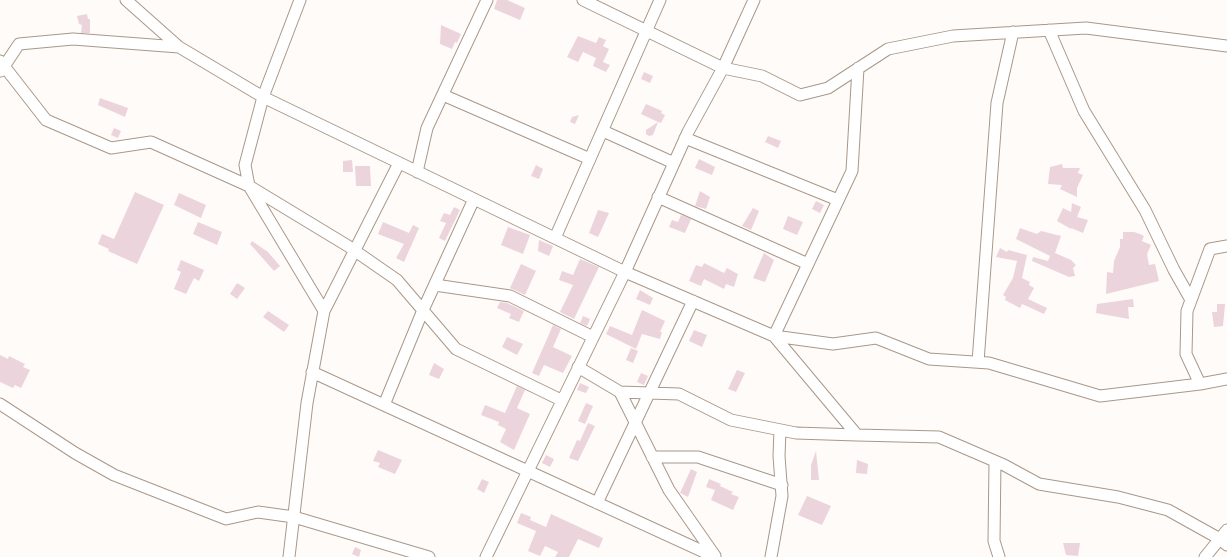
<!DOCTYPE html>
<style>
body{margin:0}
canvas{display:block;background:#fffbf8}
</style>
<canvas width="1227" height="557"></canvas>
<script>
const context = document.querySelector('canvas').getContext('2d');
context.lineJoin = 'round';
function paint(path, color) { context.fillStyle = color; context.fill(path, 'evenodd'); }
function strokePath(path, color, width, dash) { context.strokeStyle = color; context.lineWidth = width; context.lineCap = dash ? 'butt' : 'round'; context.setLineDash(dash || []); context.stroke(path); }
paint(new Path2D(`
 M497 0H507L525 8 520 20 494 9Z
 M87 14 88 19H90V33H81L82 25 79 24 77 16Z
 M441 25 461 34 457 43 455 42 452 49 440 44Z
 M578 36 596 43 599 37 606 40 603 46 609 49 603 62 610 65 606 72 593 66 596 58 583 52 578 62 567 57Z
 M644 72 653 76 650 83 641 79Z
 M100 98 128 108 125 117 98 105Z
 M646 104 662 111 661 113 665 115 661 123 658 122 653 135 649 136 646 134V130L658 122 641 114Z
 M579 115 575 124 570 122 572 117Z
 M114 128 121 131 118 138 111 135Z
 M768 136 781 141 778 148 765 142Z
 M699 159 715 167 712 175 695 168Z
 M352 160 353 172H343V161Z
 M1062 164 1063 168H1080L1078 173 1083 175 1077 188V197L1060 189 1062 185 1048 184 1050 167Z
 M536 165 543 169 539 179 531 176Z
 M355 166H370L371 186H356Z
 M700 191 710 197 706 209 695 206Z
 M135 192 164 205 137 264 108 251 109 249 98 244 102 234 114 239Z
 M179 193 206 205 201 218 174 205Z
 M816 201 824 205 820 213 812 209Z
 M1072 203 1081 207 1077 217 1088 220 1083 233 1071 228V229L1057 221 1063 208 1071 212Z
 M454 207 460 210 445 241 439 238 446 223 440 221 444 213 450 215Z
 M753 208 759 211 751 230 742 226Z
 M598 210 609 213 598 237 589 233Z
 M681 215 691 219 685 233 669 227 672 220 678 222Z
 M788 216 803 222 797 235 783 229Z
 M198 222 222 232 217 245 193 234Z
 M383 222 409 233 413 225 419 228 404 262 396 258 404 244 378 234Z
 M508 227 530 235 523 254 501 245Z
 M1020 228 1037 234 1041 231 1061 236 1055 253 1071 260 1076 265 1073 268 1075 276 1069 277 1032 261 1033 257 1048 261 1050 256 1016 239Z
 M1123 232H1134L1140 234 1144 236 1142 241 1151 245 1147 254 1149 265 1155 264 1159 281 1106 294 1107 272 1113 273 1114 261 1120 247V239H1123Z
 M539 240 553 246 549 256 538 251Z
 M252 241 268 252 280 266 274 271 250 244Z
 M1000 248 1007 252 1008 250 1027 255 1022 278 1030 282 1029 285 1034 288 1028 299 1047 308 1044 314 1022 304 1020 308 1005 300 1006 297 1003 295 1013 278 1017 261 996 257Z
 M764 253 774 260 765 282 753 278Z
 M580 259 599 267 574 319 560 312 573 285 559 280 562 271 573 275Z
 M181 260 204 270 199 281 194 278 186 294 174 289 181 272 177 270Z
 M704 263 724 273 727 268 736 273 738 274 734 287 726 284 724 289 704 279 701 286 689 281 696 265 702 267Z
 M521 264 536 271 525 295 510 288Z
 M237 283 245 288 237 299 230 294Z
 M640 290 653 298 650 305 636 299Z
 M1133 299 1134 307H1128L1129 319 1096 313 1097 304Z
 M500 302 507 303 524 311 519 322 509 318 511 314 497 308Z
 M1217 304H1225L1223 326 1214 327 1212 312H1217Z
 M642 310 665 321 660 332H662L660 339 642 334 636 349 606 334 610 326 632 335Z
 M268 311 289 325 284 332 263 317Z
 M583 316 590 319 587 326 580 323Z
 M553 325 561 329 553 347 572 356 563 373 544 365 539 376 532 373Z
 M694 330 707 335 702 347 689 341Z
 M507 337 523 344 517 355 502 347Z
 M631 348 638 351 633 363 626 360Z
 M0 355 8 359 9 356 25 364 23 367 30 370 21 388 15 385 13 388 0 382Z
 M434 363 444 369 439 379 429 375Z
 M737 370 745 373 736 392 728 389Z
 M641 373 648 376 644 385 637 382Z
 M580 383 589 387 586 393 577 390Z
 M517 386 525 390 517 408 530 414 514 450 500 442 506 429 498 425 499 422 481 415 485 405 505 413Z
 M586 403 593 406 585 424 578 421Z
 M588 423 595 426 578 461 569 458 577 440 580 441Z
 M378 450 402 460 395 474 378 467 380 463 373 461Z
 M816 451 819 480H811V465Z
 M546 455 554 459 550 467 542 463Z
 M857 460 868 464 867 474 856 473Z
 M691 469 697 472 688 497 680 493Z
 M482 479 489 482 484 493 477 489Z
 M709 479 721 484 720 486 733 492 731 494 739 497 733 510 711 500 715 490 706 487Z
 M807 496 831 506 822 525 798 515Z
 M521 513 531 517 530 520 546 527 551 514 603 538 599 548 578 539 569 557H555L558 552 545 546 540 556 528 551 536 531 517 523Z
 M1063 543H1080L1078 556 1066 555Z
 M355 547 361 550 359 557 352 554Z`), '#ecd4dd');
const minor = new Path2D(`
 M126 0 179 47 263 97 625 272 774 336 833 344 876 338 929 359 989 363 1100 396 1200 384 1227 379
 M300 0 263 97 245 165 249 186 348 246 397 280 456 349 561 400
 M583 0 723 68 754 0
 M1049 30 1084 111 1145 210 1174 270 1191 300
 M0 61 46 120 111 148 151 142 249 186 324 311 307 403 289 557
 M858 68 852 171 774 336 857 435 939 437 1004 465 1039 484 1118 497 1168 510 1220 539 1227 545
 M1 71 19 44 73 39 179 47
 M443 95 590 159
 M603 131 674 163
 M685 138 838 200
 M417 172 427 128 487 0
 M658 197 808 264
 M555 238 660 0
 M435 285 510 296 593 337
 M324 311 399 163
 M978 362 997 103 1013 32
 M578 367 620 392 669 490 715 556
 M312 372 715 557
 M1200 384 1186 354 1187 311 1210 249 1227 246
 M620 392 679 394 731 420 796 433 857 435
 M0 404 75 453 114 475 226 519 258 512 294 517 429 557
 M384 405 423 310 474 199
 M652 457H698L782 485
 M995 461 994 541 999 557
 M597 503 693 301
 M486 557 625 272 688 132 723 68 762 76 800 95 828 88 888 49 953 36 1086 28 1227 46
 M771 557 782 496 779 456 780 430
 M1205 557 1227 530`);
strokePath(minor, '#a99889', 13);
strokePath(minor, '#fff', 11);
</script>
